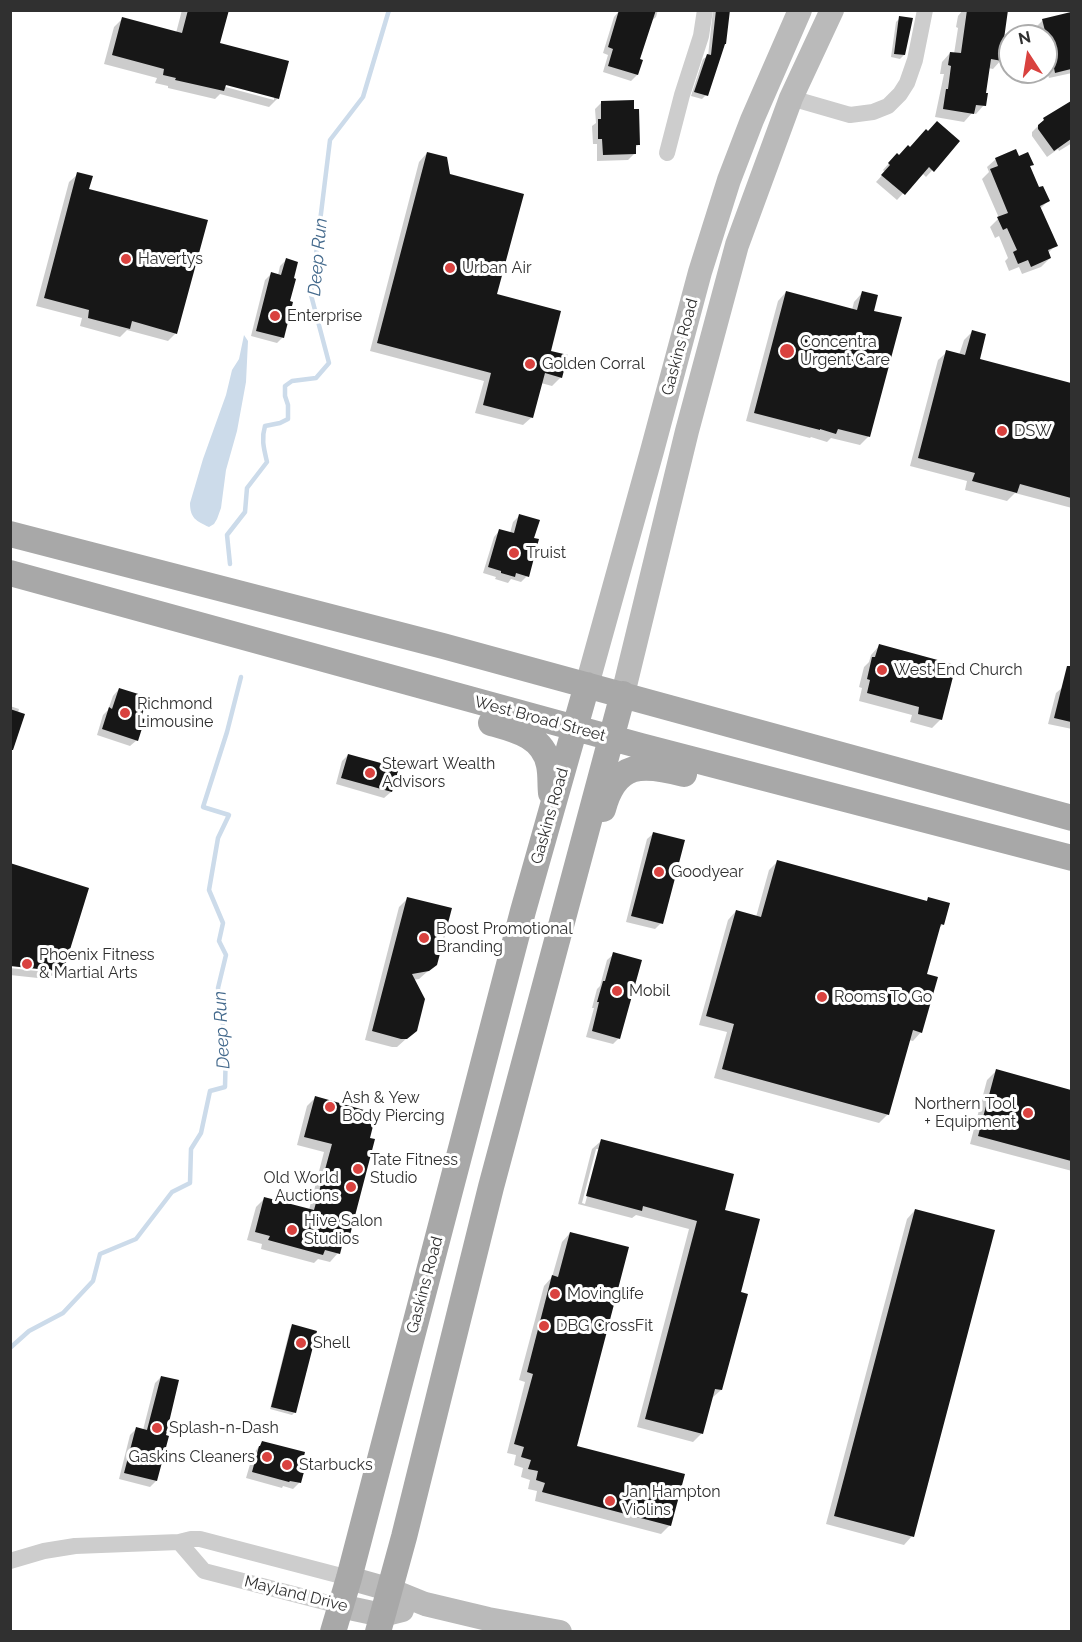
<!DOCTYPE html>
<style>
body{margin:0}
#map{position:relative;width:1082px;height:1642px;overflow:hidden;background:#fff;font-family:Raleway,sans-serif}
canvas{display:block}
.frame{position:absolute;inset:0;border:12px solid #303030;pointer-events:none}
.north{position:absolute;left:998px;top:24px;width:60px;height:60px;box-sizing:border-box;background:#fff;border:2px solid #acacac;border-radius:50%;rotate:348deg;font-size:16px;font-weight:700;line-height:24px;text-align:center;color:#303030}
.north::after{content:'';display:block;margin:auto;width:21px;height:27px;background:#d9423f;clip-path:polygon(50% 0,100% 100%,50% 72%,0 100%)}
</style>
<div id="map">
<canvas width="1082" height="1642"></canvas>
<div class="frame"></div>
<div class="north">N</div>
</div>
<script>
const context = document.querySelector('canvas').getContext('2d');
context.lineJoin = 'round';
function paint(path, color) { context.fillStyle = color; context.fill(path, 'evenodd'); }
function strokePath(path, color, width, dash) { context.strokeStyle = color; context.lineWidth = width; context.lineCap = dash ? 'butt' : 'round'; context.setLineDash(dash || []); context.stroke(path); }
function write(font, color, halo, rows, align = 'center') {
  context.font = font + ' Raleway,sans-serif'; context.lineWidth = 6; context.setLineDash([]); context.textBaseline = 'middle'; context.strokeStyle = halo; context.fillStyle = color; for (const [text, x, y, turn = 0] of rows) {
    context.save(); context.translate(x, y); context.rotate((+turn || 0) * Math.PI / 180); context.textAlign = isNaN(turn) ? turn : align; if (halo) context.strokeText(text, 0, 0); context.fillText(text, 0, 0); context.restore();
  }
}
paint(new Path2D(`
 M244 335 248 341 246 382 237 431 226 470 221 508 217 519 214 524 209 527C196 521 190 518 190 503L203 459 226 395 232 370 239 359Z`), '#ccdbea');
paint(new Path2D(`
 M182 10H227L218 44 278 98 269 107 220 94 215 99 168 88V86L155 83 157 78 104 64 114 27 123 18 176 33ZM219 82 274 96V100L218 85Z
 M620 10H658L656 17 650 22 639 60 637 75 631 81 603 72 608 55 603 53 614 17Z
 M713 10H729L706 95 702 99 691 96 703 59 708 56Z
 M963 10H999L1001 60 993 69 988 68 984 105 976 114 972 113 964 122 935 117 944 74H940L942 62 950 53 954 54 958 28 956 27 958 16Z
 M1072 14V73L1049 78 1046 69V36H1035L1038 32 1037 26 1043 20Z
 M900 18 904 55 900 59 891 57 896 22Z
 M601 103 638 145 634 149V154L628 160 597 161V144H593L592 126 596 123 595 109Z
 M1072 106V143L1059 151 1058 149 1047 157 1032 136V132L1044 120Z
 M958 142 926 177 922 173 897 200 876 182 885 172 883 170 891 161 910 149Z
 M427 153 448 175 495 295 549 352 561 377 552 386 541 383 532 417 523 425 475 413 484 381 370 351 419 162Z
 M1018 158 1032 164 1029 167 1038 189 1048 201 1040 209 1056 245 1048 253 1050 258 1041 267 1022 274 1019 267 1009 271 1005 261 1008 258 999 236 995 238 990 227 999 218 982 179 989 172 987 167 996 159Z
 M78 174 176 333 168 341 127 330 120 337 80 326 82 318 36 306 69 182Z
 M286 260 288 303 283 337 277 343 251 336 265 280 271 274 278 275 280 266Z
 M786 292 852 310 854 302 862 293 873 312 900 318 868 437 860 445 831 438 827 442 811 437 810 438 746 421 778 301Z
 M972 332 978 360 1072 385V508L1015 493 1007 501 965 490 967 481 910 466 938 360 947 352 959 355 964 340Z
 M519 516 532 539 527 576 521 582 511 579 508 583 495 579 496 577 483 573 494 537 500 530 510 533 513 522Z
 M879 646 941 719 932 728 910 722 912 715 859 701 862 688 859 687 864 667 869 662 871 655Z
 M1063 687 1072 689V729L1048 724 1056 693Z
 M119 689 139 719 137 740 130 746 97 735 103 715 108 710 113 696Z
 M10 706 19 709 18 713 23 715 10 755Z
 M348 755 397 769 391 792 384 798 336 784 342 761Z
 M654 833 661 923 655 929 626 922 647 839Z
 M778 861 925 902 929 899 943 924 938 929 925 975 921 1032 913 1041 908 1040 888 1114 879 1123 714 1078 727 1032 699 1025 728 920 736 911 756 917 769 870Z
 M408 898 436 964 419 979 413 980 416 1030 397 1047H392L365 1040 399 907Z
 M614 954 619 1038 613 1044 586 1037 594 1008H592L597 989 600 986 607 960Z
 M10 965 63 968 54 976H50L47 979 10 975V968L55 973 58 970Z
 M996 1071 1072 1091V1171L970 1144 987 1080Z
 M315 1098 361 1116 368 1139 348 1234 341 1242 338 1253 330 1262 318 1259 314 1263 261 1249 262 1244 247 1240 256 1207 264 1199 309 1210 324 1152 297 1145 307 1106Z
 M601 1141 723 1211 739 1293 721 1390 712 1398 702 1433 693 1442 637 1427 689 1229 636 1215 632 1218 578 1204 592 1149ZM596 1149H600L585 1204 582 1203Z
 M915 1210 912 1536 904 1545 826 1524 907 1219Z
 M570 1233 575 1447 670 1525 661 1534 535 1501 537 1491 528 1489 530 1480 521 1477 523 1468 514 1465 516 1455 507 1453 525 1382 519 1380 544 1286 552 1277 562 1242Z
 M292 1326 295 1412 292 1415 270 1409 290 1329Z
 M161 1377 156 1481 150 1487 119 1479 130 1435 136 1429 143 1430 155 1383Z
 M262 1443 302 1457 299 1483 293 1489 283 1486 282 1488 246 1478 253 1454Z`), '#0003');
strokePath(new Path2D(`
 M230 564 227 535 245 512 247 488 267 462C264 449 261 439 265 426L280 423 288 419V405L285 396V386L292 381 316 378 329 363 311 295 330 140 363 97 389 10
 M10 1348 29 1331 63 1313 93 1281 100 1254 136 1239 172 1192 190 1183 191 1149 201 1133 210 1091 225 1087 226 1048 218 988 226 955 219 941 223 923 209 890 218 838 229 815 203 807 227 732 241 677`), '#ccdbea', 4.5);
paint(new Path2D(`
 M188 10H229L220 43 289 61 279 99 226 85 224 91 175 80 176 78 163 75 164 69 112 55 122 17 182 33Z
 M619 10H656L640 59 643 60 638 75 608 66 613 49 608 47Z
 M716 10H730L726 44H725L708 96 694 92 707 54 711 55Z
 M967 10H1008L1003 46 1005 47 1002 61 991 59 986 93H988L986 106 976 105 974 114 943 109 946 89H948L951 66 948 65 950 52 961 53Z
 M1071 12V69L1055 73 1053 63 1048 65 1046 56V35L1042 19Z
 M899 16 913 18 905 55 894 54Z
 M634 100V109H639L640 145H636V154L603 155 602 139H598V119H601V101Z
 M1071 101V139L1054 151 1038 129V125L1044 120 1043 118Z
 M937 121 960 141 934 172 929 167 905 195 881 175 890 165 888 163 897 153 899 155 908 145 910 147 926 129 928 131Z
 M1016 149 1019 156 1028 152 1034 165 1030 166 1039 187 1043 186 1050 201 1040 206 1058 246 1048 250 1051 258 1031 267 1028 260 1018 264 1013 252 1017 250 1007 228 1003 230 997 217 1008 213 990 169 998 166 995 158Z
 M427 152 447 157 450 174 524 194 497 294 561 311 551 351 568 355 562 378 545 373 533 418 483 405 491 373 377 343Z
 M77 172 93 176 89 189 208 220 177 334 132 321 130 329 88 318 89 310 44 298Z
 M286 258 298 262 294 278 296 279 290 301 293 302 284 338 256 331 271 272 281 275Z
 M786 291 857 310 862 291 878 295 874 311 902 317 870 437 838 429 836 434 820 429V430L754 413Z
 M972 330 986 334 980 359 1071 383V498L1020 484 1017 493 972 481 975 473 918 458 946 350 965 355Z
 M519 514 540 520 534 538 539 539 529 577 516 573 515 577 501 573V571L488 567 499 529 514 533Z
 M879 644 956 665 942 720 918 714 919 707 867 693 870 680 867 679 872 657H875Z
 M1067 666H1071V722L1054 718Z
 M119 688 148 697 141 718 145 719 138 741 102 729 109 707 112 709Z
 M10 709 25 714 13 750H10Z
 M348 754 399 768 392 792 341 778Z
 M653 832 685 840 663 924 631 916Z
 M777 860 927 901 928 897 950 903 944 925 941 924 927 974 938 977 922 1033 913 1030 889 1115 722 1069 734 1024 706 1016 736 910 761 917Z
 M10 863 89 888 64 969 58 968 57 971 10 966Z
 M407 897 452 908 437 965 429 971 412 974 425 999 417 1031 407 1039H401L372 1031Z
 M613 952 642 960 620 1039 592 1031 599 1002H597L603 981H605Z
 M996 1069 1071 1090V1161L978 1136Z
 M315 1096 364 1110 363 1115 375 1118 370 1138 375 1139 350 1235 345 1234 340 1254 325 1250 323 1255 268 1240 270 1236 255 1232 264 1197 314 1210 332 1144 304 1137Z
 M601 1139 734 1174 725 1210 760 1219 741 1292 748 1294 722 1390 715 1389 703 1434 645 1419 697 1221 643 1206 642 1211 586 1196Z
 M915 1209 995 1230 914 1537 834 1516Z
 M570 1232 629 1247 577 1446 685 1474 671 1526 542 1492 545 1483 536 1480 538 1471 528 1469 531 1460 521 1457 524 1447 514 1444 533 1374 527 1372 552 1275 558 1277Z
 M292 1324 317 1331 296 1413 271 1407Z
 M161 1376 179 1380 166 1435 169 1436 157 1481 124 1473 136 1427 147 1430Z
 M262 1441 305 1452 304 1456 308 1457 301 1483 290 1481 289 1482 252 1472 259 1446H260Z`), '#171717');
strokePath(new Path2D(`
 M791 98 850 115 873 112 888 106 900 94 907 83 915 60 925 10
 M667 153 682 95 701 36 705 10
 M179 1542 204 1571 340 1606
 M10 1561 44 1551 75 1546 179 1542 191 1539H200L349 1578`), '#cdcdcd', 16);
strokePath(new Path2D(`
 M587 685 652 451 700 272 729 180 752 120 800 10
 M623 694 687 431 737 245 791 98 832 10
 M349 1578 388 1589 425 1604 488 1619 560 1632
 M340 1606 382 1615 402 1610`), '#bababa', 24);
strokePath(new Path2D(`
 M10 534 443 646 1072 818
 M10 573 641 746 1072 858
 M491 723C516 730 543 736 549 765 551 774 550 784 551 793
 M603 809C616 761 643 763 684 774
 M333 1632 349 1578 523 911 587 685
 M378 1632 404 1537 491 1187 623 694`), '#a8a8a8', 26);
for (const [x, y, r, color] of [
 [126,259,6,"#d9423f"],
 [450,268,6,"#d9423f"],
 [275,316,6,"#d9423f"],
 [787,351,8,"#d9423f"],
 [530,364,6,"#d9423f"],
 [1002,431,6,"#d9423f"],
 [514,553,6,"#d9423f"],
 [882,670,6,"#d9423f"],
 [125,713,6,"#d9423f"],
 [370,773,6,"#d9423f"],
 [659,872,6,"#d9423f"],
 [424,938,6,"#d9423f"],
 [27,964,6,"#d9423f"],
 [617,991,6,"#d9423f"],
 [822,997,6,"#d9423f"],
 [330,1107,6,"#d9423f"],
 [1028,1113,6,"#d9423f"],
 [358,1169,6,"#d9423f"],
 [351,1187,6,"#d9423f"],
 [292,1230,6,"#d9423f"],
 [555,1294,6,"#d9423f"],
 [544,1326,6,"#d9423f"],
 [301,1343,6,"#d9423f"],
 [157,1428,6,"#d9423f"],
 [267,1457,6,"#d9423f"],
 [287,1465,6,"#d9423f"],
 [610,1501,6,"#d9423f"]
]) { const dot = new Path2D(); dot.arc(x, y, r, 0, 2 * Math.PI); context.fillStyle = color; context.fill(dot); strokePath(dot, '#fff', 2); }
write('16px', '#303030', '#fff', [
 ["Havertys",138,259],
 ["Urban Air",462,268],
 ["Enterprise",287,316],
 ["Concentra",800,342],
 ["Urgent Care",800,360],
 ["Golden Corral",542,364],
 ["DSW",1014,431],
 ["Truist",526,553],
 ["West End Church",894,670],
 ["Richmond",137,704],
 ["Limousine",137,722],
 ["Stewart Wealth",382,764],
 ["Advisors",382,782],
 ["Goodyear",671,872],
 ["Boost Promotional",436,929],
 ["Branding",436,947],
 ["Phoenix Fitness",39,955],
 ["& Martial Arts",39,973],
 ["Mobil",629,991],
 ["Rooms To Go",834,997],
 ["Ash & Yew",342,1098],
 ["Body Piercing",342,1116],
 ["Northern Tool",1016,1104,"right"],
 ["+ Equipment",1016,1122,"right"],
 ["Tate Fitness",370,1160],
 ["Studio",370,1178],
 ["Old World",339,1178,"right"],
 ["Auctions",339,1196,"right"],
 ["Hive Salon",304,1221],
 ["Studios",304,1239],
 ["Movinglife",567,1294],
 ["DBG CrossFit",556,1326],
 ["Shell",313,1343],
 ["Splash-n-Dash",169,1428],
 ["Gaskins Cleaners",255,1457,"right"],
 ["Starbucks",299,1465],
 ["Jan Hampton",622,1492],
 ["Violins",622,1510]
], 'left');
write('16px', '#303030', '#fff', [
 ["Gaskins Road",680,347,-75],
 ["West Broad Street",540,719,15],
 ["Gaskins Road",550,816,-74],
 ["Gaskins Road",425,1285,-75],
 ["Mayland Drive",296,1594,14]
]);
write('italic 18px', '#43698c', '#fff', [
 ["Deep Run",318,257,-85],
 ["Deep Run",222,1030,-93]
]);
</script>
